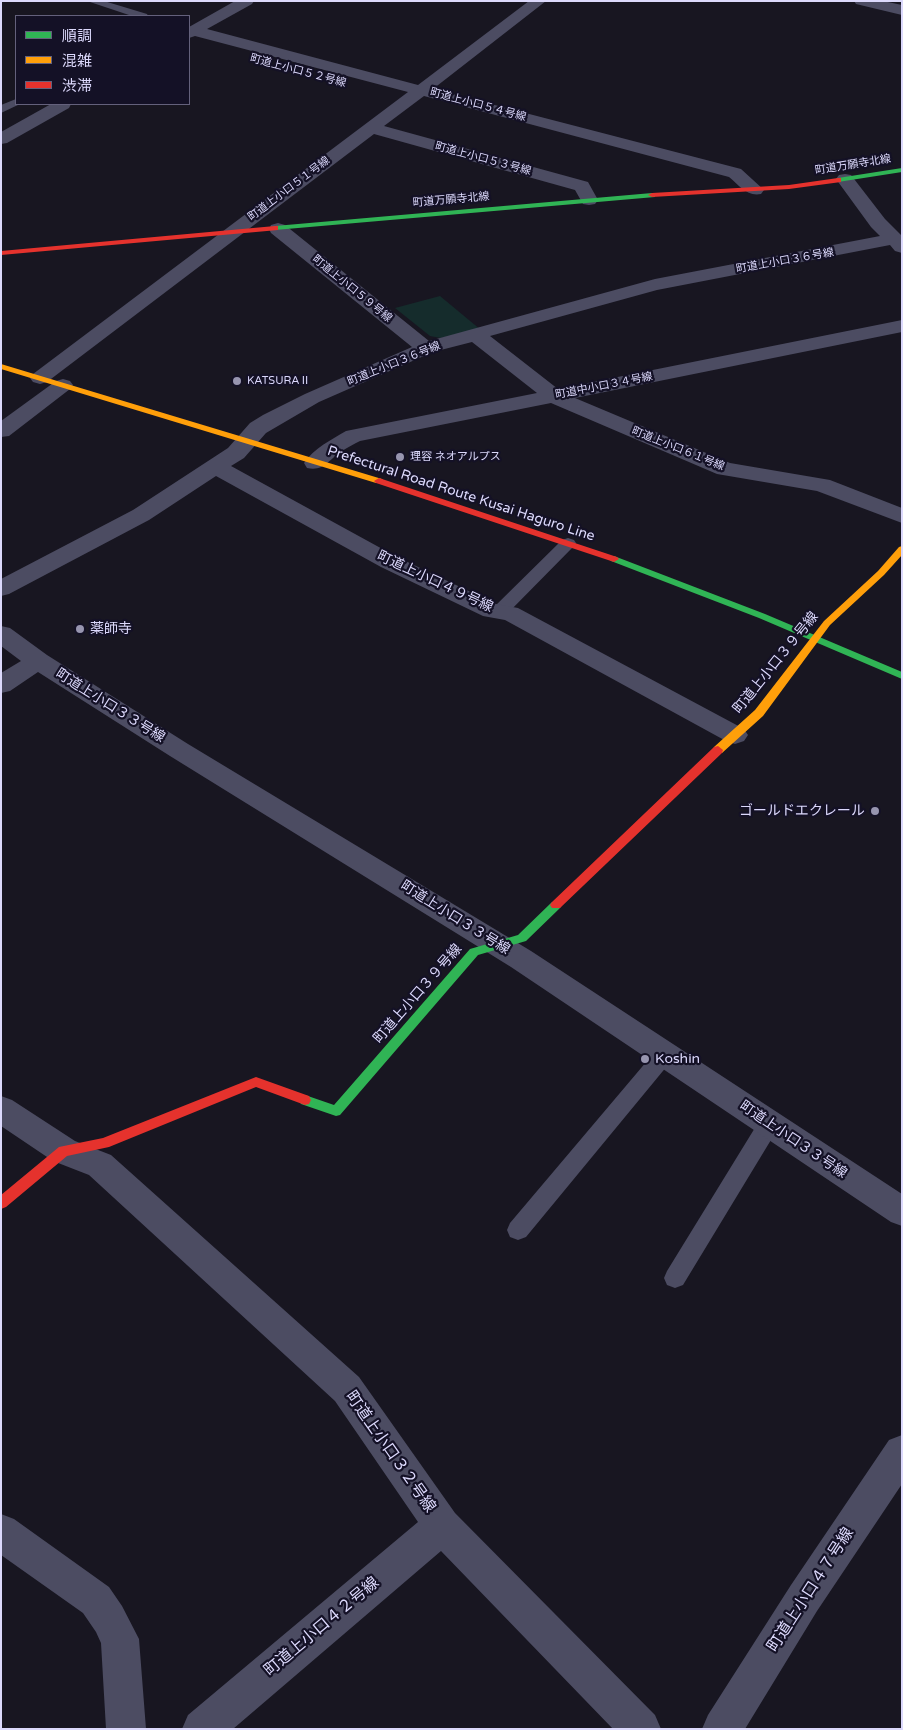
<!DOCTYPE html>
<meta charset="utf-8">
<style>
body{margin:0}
#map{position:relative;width:903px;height:1730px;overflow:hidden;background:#181621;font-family:"Varela Round","Noto Sans JP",sans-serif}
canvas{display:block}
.frame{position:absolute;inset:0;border:2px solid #dcd9fc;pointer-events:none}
.legend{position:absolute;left:15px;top:15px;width:175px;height:90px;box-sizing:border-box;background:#141126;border:1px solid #64617c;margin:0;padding:6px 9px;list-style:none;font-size:15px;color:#dcd9fc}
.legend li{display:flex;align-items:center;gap:10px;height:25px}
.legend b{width:25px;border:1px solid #64617c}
</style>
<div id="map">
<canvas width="903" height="1730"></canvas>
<div class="frame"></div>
<ul class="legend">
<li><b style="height:6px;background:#30b455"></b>順調</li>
<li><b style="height:6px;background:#ff9f0a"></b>混雑</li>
<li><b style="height:6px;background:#e5322d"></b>渋滞</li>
</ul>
</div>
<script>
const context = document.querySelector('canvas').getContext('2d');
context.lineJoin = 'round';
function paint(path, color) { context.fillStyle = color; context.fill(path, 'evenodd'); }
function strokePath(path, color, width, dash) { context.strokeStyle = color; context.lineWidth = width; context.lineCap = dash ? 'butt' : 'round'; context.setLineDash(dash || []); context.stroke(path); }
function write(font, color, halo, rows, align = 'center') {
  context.font = font + ' "Varela Round","Noto Sans JP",sans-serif'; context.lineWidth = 4.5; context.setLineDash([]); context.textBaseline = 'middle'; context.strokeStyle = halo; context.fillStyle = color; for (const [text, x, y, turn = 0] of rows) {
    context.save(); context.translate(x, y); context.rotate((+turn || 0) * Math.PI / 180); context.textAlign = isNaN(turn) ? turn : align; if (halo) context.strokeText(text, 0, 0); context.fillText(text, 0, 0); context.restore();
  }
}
paint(new Path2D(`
 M440 296 481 330 441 338 430 336 395 308Z`), '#152c2c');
paint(new Path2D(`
 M87 1H104L147 14 148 16H132Z
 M16 99V104H20L1 113V105Z
 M568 538 574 540 576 543 574 546 505 616 499 617 493 616 491 612 493 608 562 540Z
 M665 1046 672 1048 675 1054 672 1060 526 1237 518 1240 510 1237 507 1230 510 1223 658 1048Z
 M769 1115 777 1118 780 1124 777 1130 683 1285 675 1288 667 1285 664 1278 667 1271 761 1118Z`), '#4c4c62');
paint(new Path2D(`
 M235 1H254L252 4 207 29 418 85 529 1H546L433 89 741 169 764 190 761 194C747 197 739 185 729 177L424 96 384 126 588 182 598 200 595 204 589 205 583 204 575 190 374 134 47 382 40 384 33 382 30 378 33 374 408 92 195 36 189 38V27Z
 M854 1H883L902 5V15L856 4Z
 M51 104H71L69 108 7 143 1 144V132Z
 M845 174 851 175 885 219 902 236V253L895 251 890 245 657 290 490 336 558 389 902 320V332L575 398 730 463 830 480 902 508V523L817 491 717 474 551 403 360 441C354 444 348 447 342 451 329 459 324 472 307 468L304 463C314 448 331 440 346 431L537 393 472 342 433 352 319 402 266 433 244 458 231 466 397 557 496 604 518 608 744 729 748 735 744 741 735 744 726 741 505 620 483 616 381 567 216 476 149 520 9 594 1 596V579L133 510 228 448 250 423 263 415 305 394 412 347 271 233 269 229 271 225 278 223 285 225 429 341 655 279 880 236 871 227 836 179 839 175Z
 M63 379 70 381 73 385 70 389 9 436 1 437V421L56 381Z
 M1 626 10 628 47 655 188 744 531 951 902 1194V1226L891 1222 511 967 170 756 38 672 10 691 1 693V673L21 661 1 646Z
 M1 1096 12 1100 75 1141 111 1155 359 1377 455 1513 655 1715 661 1729H613L441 1551 233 1729H182L188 1715 418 1522 335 1401 89 1175 53 1161 1 1126Z
 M902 1435V1484L817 1611 745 1729H702L708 1715 791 1585 889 1440Z
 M1 1514 14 1519 109 1587 122 1606 139 1639 146 1729H106L101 1643 96 1632 83 1613 1 1555Z`), '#4c4c62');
paint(new Path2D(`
 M902 168V172L838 182 834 180 838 178Z
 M652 193H655V197L275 230 271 228 275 226Z
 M614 556 765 614 902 672V679L759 618 611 561 609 559Z
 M556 901 560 902 562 905 560 908 526 941 478 955 340 1115 336 1116 301 1104 299 1100 301 1096 305 1095 334 1105 470 949 518 935 552 902Z`), '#30b455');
paint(new Path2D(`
 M1 364 382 479 384 481 382 483H376L1 369Z
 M902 546V555L884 575 830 625 763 716 722 753H714L713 750 714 747 755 710 824 621 878 571 899 547Z`), '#ff9f0a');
paint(new Path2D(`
 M838 178H841V182L789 189 652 197 648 195 652 193 789 185Z
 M275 226H278V230L1 255V251Z
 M379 478 617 557 619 559 614 562 611 561 376 483 374 481Z
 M718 746 723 750 722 753 560 908H552L550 905 552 902 714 747Z
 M256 1077 309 1096 311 1100 309 1104 305 1105 256 1087 109 1147 67 1156 6 1207 1 1209V1195L59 1147 103 1138Z`), '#e5322d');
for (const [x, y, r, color] of [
 [237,381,5,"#9795af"],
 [400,457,5,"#9795af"],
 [80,629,5,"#9795af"],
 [875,811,5,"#9795af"],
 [645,1059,5,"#9795af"]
]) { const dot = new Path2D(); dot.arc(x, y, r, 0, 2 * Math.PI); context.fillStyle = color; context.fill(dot); strokePath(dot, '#141126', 2); }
write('11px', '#dcd9fc', '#141126', [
 ["町道上小口５２号線",298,71,15],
 ["町道上小口５４号線",478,105,15],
 ["町道上小口５３号線",483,159,15],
 ["町道万願寺北線",853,165,-9],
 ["町道上小口５１号線",289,189,-37],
 ["町道万願寺北線",451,200,-5],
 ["町道上小口３６号線",785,261,-10],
 ["町道上小口５９号線",352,289,39],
 ["町道上小口３６号線",394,364,-22],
 ["町道中小口３４号線",604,386,-11],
 ["町道上小口６１号線",678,449,22]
]);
write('11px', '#dcd9fc', '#141126', [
 ["KATSURAⅡ",247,381],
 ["理容 ネオアルプス",410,457]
], 'left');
write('14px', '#dcd9fc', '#141126', [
 ["Prefectural Road Route Kusai Haguro Line",461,494,18],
 ["町道上小口４９号線",435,582,25],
 ["町道上小口３９号線",776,663,-51],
 ["町道上小口３３号線",110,706,32],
 ["町道上小口３３号線",455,918,32],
 ["町道上小口３９号線",418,994,-49],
 ["町道上小口３３号線",793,1140,34]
]);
write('14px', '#dcd9fc', '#141126', [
 ["薬師寺",90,629],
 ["ゴールドエクレール",865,811,"right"],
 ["Koshin",655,1059]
], 'left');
write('16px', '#dcd9fc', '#141126', [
 ["町道上小口３２号線",390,1452,55],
 ["町道上小口４７号線",811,1590,-57],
 ["町道上小口４２号線",322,1627,-40]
]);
</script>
